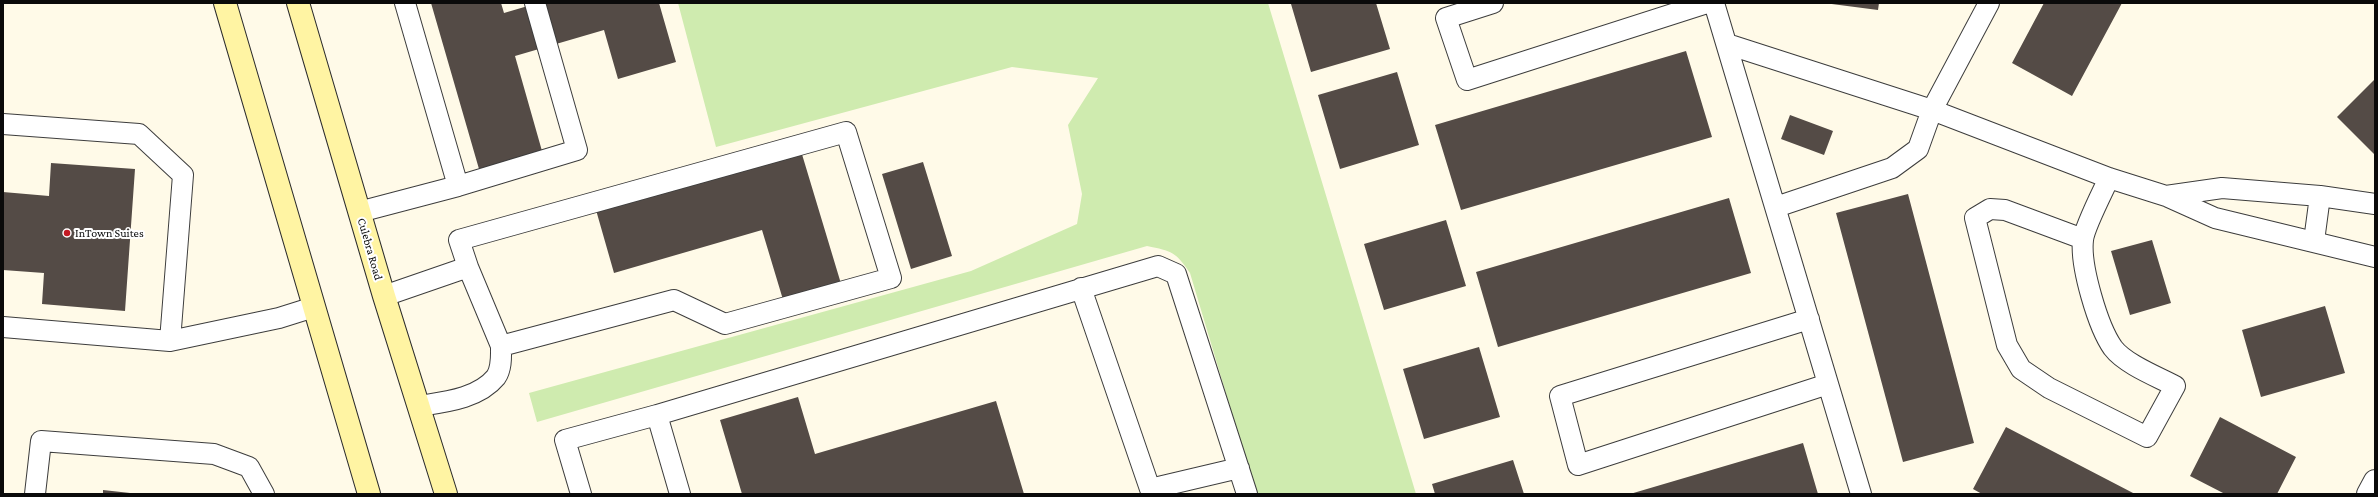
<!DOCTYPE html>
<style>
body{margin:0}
#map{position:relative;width:2378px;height:497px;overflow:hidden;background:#fffae8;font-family:"Crimson Pro",serif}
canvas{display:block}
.frame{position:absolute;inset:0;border:4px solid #0a0a0a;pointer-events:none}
</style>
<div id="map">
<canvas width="2378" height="497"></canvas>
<div class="frame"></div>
</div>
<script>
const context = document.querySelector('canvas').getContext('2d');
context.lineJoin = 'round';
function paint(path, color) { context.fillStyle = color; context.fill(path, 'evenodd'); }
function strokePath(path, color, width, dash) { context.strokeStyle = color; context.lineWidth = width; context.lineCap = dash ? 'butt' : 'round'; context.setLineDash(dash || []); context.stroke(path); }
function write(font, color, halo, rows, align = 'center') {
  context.font = font + ' "Crimson Pro",serif'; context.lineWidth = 4; context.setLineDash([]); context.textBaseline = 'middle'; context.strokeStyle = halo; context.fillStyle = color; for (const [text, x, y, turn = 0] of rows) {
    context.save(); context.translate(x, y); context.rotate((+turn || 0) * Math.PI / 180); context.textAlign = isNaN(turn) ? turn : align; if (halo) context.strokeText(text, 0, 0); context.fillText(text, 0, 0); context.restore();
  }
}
paint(new Path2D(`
 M678 3H1268L1416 494H1256L1190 273C1176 252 1172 251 1147 246L537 422 529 393 971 271 1077 224 1082 194 1068 125 1098 78 1012 67 716 147Z`), '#cfebaf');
paint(new Path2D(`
 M431 3H501L504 13 538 3H659L676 62 618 79 604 30 515 56 542 151 479 169Z
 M1294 3H1376L1390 49 1311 72 1291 4Z
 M1824 3H1879L1878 10Z
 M2044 3H2122L2072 96 2012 63Z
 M1686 51 1712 137 1461 210 1435 125Z
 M1397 72 1419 145 1340 169 1318 95Z
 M2375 79V155L2337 117Z
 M1790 115 1833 131 1824 155 1781 139Z
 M801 151 842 287 784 303 762 230 614 273 596 210Z
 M923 162 952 256 911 269 882 174Z
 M51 163 135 169 125 311 42 304 44 273 3 270V192L49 196Z
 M1908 194 1974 443 1903 462 1836 213Z
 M1729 198 1751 273 1498 347 1476 272Z
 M1446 220 1466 286 1384 310 1364 244Z
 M2152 240 2171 303 2130 315 2111 251Z
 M2325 306 2345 373 2261 397 2242 330Z
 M1479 347 1500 417 1424 439 1403 369Z
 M798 397 815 454 996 401 1024 494H742L720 420Z
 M2220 417 2296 457 2277 494H2225L2190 476Z
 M2006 427 2135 494H1982L1973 489Z
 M1803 443 1818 494H1630Z
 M1513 460 1524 494H1435L1432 484Z
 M103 490 130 493V494H103Z`), '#544b46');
const service = new Path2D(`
 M1493 3 1446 18 1467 80 1707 3
 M1714 3 1861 494
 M1727 44 1932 110 2109 178 2166 196 2215 218 2375 257
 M3 124 139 134 183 175 170 341
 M458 186 577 150 535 3
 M2166 196 2222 188 2320 196 2375 204
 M1776 207 1892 168 1918 149 1932 110 1989 3
 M359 212 458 186 405 3
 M2083 239 2005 210 1990 209 1975 218 2007 345 2021 369 2049 388 2147 437 2175 386C2158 377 2125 364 2113 348 2098 327 2080 266 2083 240 2084 228 2103 191 2109 178
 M2314 241 2320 196
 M1081 288 1150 489 1239 468
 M384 296 468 267 459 240 846 132 891 278 725 324 674 300 501 346 468 267
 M1809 319 1560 396 1578 465 1828 384
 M3 327 170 341 279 318 314 307
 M419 406C444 402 478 399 496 377 502 368 501 356 501 346
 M657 415 1158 266 1176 274 1247 494
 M35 494 41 441 214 454 249 467 264 494
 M581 494 565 440 657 415 680 494`);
const tertiary = new Path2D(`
 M2368 494 2375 481`);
const secondary = new Path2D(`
 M225 3 369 494
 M298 3 384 296 446 494`);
strokePath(service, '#3d3d3d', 22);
strokePath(tertiary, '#3d3d3d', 24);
strokePath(secondary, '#2c2c2c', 24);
strokePath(service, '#fff', 20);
strokePath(tertiary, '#fff', 22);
strokePath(secondary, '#fff4a3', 22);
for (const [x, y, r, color] of [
 [67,233,4,"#c31a23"]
]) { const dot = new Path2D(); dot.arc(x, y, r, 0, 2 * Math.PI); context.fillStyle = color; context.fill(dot); strokePath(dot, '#fff', 1.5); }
write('12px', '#0a0a0a', '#fff', [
 ["InTown Suites",75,233]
], 'left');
write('12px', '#0a0a0a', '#fff', [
 ["Culebra Road",370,249,74]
]);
</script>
